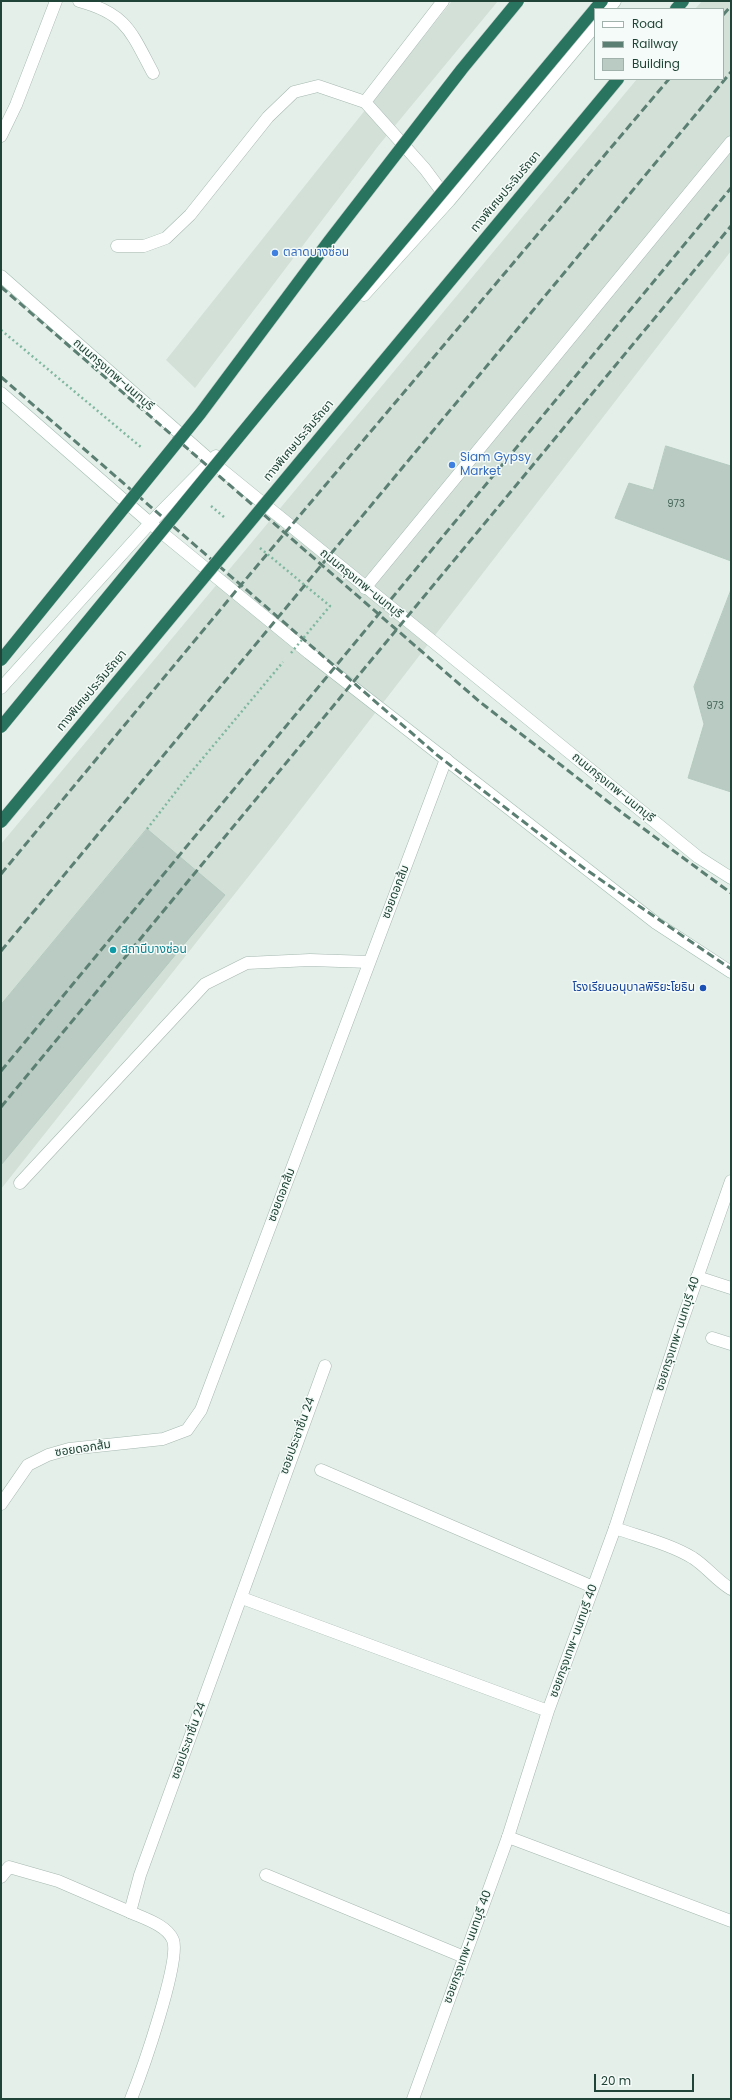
<!DOCTYPE html>
<meta charset="utf-8">
<style>
body{margin:0}
#map{position:relative;width:732px;height:2100px;overflow:hidden;background:#e4efe9;font-family:Poppins,sans-serif}
canvas{display:block}
.frame{position:absolute;inset:0;border:2px solid #204437;pointer-events:none}
.legend{position:absolute;left:594px;top:8px;width:130px;height:72px;box-sizing:border-box;background:#f5fbf8;border:1px solid #a0b2ab;margin:0;padding:5px 7px;list-style:none;font-size:12px;color:#204437}
.legend li{display:flex;align-items:center;gap:8px;height:20px}
.legend b{width:20px;border:1px solid #a0b2ab}
.scale{position:absolute;left:594px;top:2074px;width:100px;height:18px;box-sizing:border-box;border:2px solid #204437;border-top:0;padding-left:5px;font-size:12px;line-height:14px;white-space:nowrap;color:#204437;-webkit-text-stroke:3px #f5fbf8;paint-order:stroke}
</style>
<div id="map">
<canvas width="732" height="2100"></canvas>
<div class="frame"></div>
<ul class="legend">
<li><b style="height:5px;background:#fff"></b>Road</li>
<li><b style="height:5px;background:#5b7f72"></b>Railway</li>
<li><b style="height:11px;background:#b9cbc2"></b>Building</li>
</ul>
<div class="scale">20 m</div>
</div>
<script>
const context = document.querySelector('canvas').getContext('2d');
context.lineJoin = 'round';
function paint(path, color) { context.fillStyle = color; context.fill(path, 'evenodd'); }
function strokePath(path, color, width, dash) { context.strokeStyle = color; context.lineWidth = width; context.lineCap = dash ? 'butt' : 'round'; context.setLineDash(dash || []); context.stroke(path); }
function write(font, color, halo, rows, align = 'center') {
  context.font = font + ' Poppins,"Noto Sans Thai",sans-serif'; context.lineWidth = 3; context.setLineDash([]); context.textBaseline = 'middle'; context.strokeStyle = halo; context.fillStyle = color; for (const [text, x, y, turn = 0] of rows) {
    context.save(); context.translate(x, y); context.rotate((+turn || 0) * Math.PI / 180); context.textAlign = isNaN(turn) ? turn : align; if (halo) context.strokeText(text, 0, 0); context.fillText(text, 0, 0); context.restore();
  }
}
paint(new Path2D(`
 M452 1H498L379 145 195 388 166 360Z
 M702 1H731V251L275 843 1 1189V844L637 79H723V9H695Z`), '#d2e0d8');
const building = new Path2D(`
 M666 446 731 466V561L615 518 629 483 653 490Z
 M731 590V792L688 778 704 724 694 687Z
 M147 829 225 895 1 1165V1005Z`);
paint(building, '#b9cbc2');
strokePath(building, '#b5cac0', 1);
const lane = new Path2D(`
 M697 1277 731 1288
 M712 1338 731 1344
 M615 1528C640 1537 670 1544 693 1558 707 1567 717 1581 731 1589
 M508 1837 731 1921
 M1 1877 9 1867 58 1881 130 1912`);
const street = new Path2D(`
 M79 1C127 14 131 32 153 73
 M443 1 365 102 425 169 448 200
 M1 136 16 105 56 1
 M117 246H144L166 238 190 215 268 117 294 92 318 86 365 102
 M365 588 731 142
 M20 1183 205 984 247 963 310 960 369 962
 M321 1470 593 1587
 M1 1504 28 1465 48 1455 69 1449 163 1439 187 1430 201 1410 446 759
 M242 1598 548 1711
 M266 1875 464 1957
 M131 2099C141 2074 181 1961 173 1940 167 1925 143 1918 130 1912L140 1875 325 1366
 M413 2099 508 1837 548 1711 615 1528 679 1330 731 1181`);
const secondary = new Path2D(`
 M609 9 615 1
 M1 276 211 461 698 857 731 878
 M364 295 449 201 595 26
 M1 393 150 523 309 653 656 923 731 972
 M1 688 150 523 216 456`);
const highway = new Path2D(`
 M595 9 602 1
 M676 9 683 1
 M303 458 618 79`);
strokePath(lane, '#a5b8b0', 13);
strokePath(street, '#a5b8b0', 13);
strokePath(secondary, '#a1bcb0', 13);
strokePath(highway, '#c1cbc7', 13);
strokePath(new Path2D(`
 M147 829 188 776 283 662`), '#80b7a1', 2.5, [2, 3]);
strokePath(lane, '#fff', 12);
strokePath(street, '#fff', 12);
strokePath(secondary, '#fff', 12);
strokePath(highway, '#28745e', 12);
strokePath(new Path2D(`
 M723 15 731 6
 M1 287 480 702 625 815 731 893
 M1 377 437 755 585 869 731 969
 M1 874 235 592 669 79
 M1 951 731 72
 M1 1071 731 188
 M1 1107 731 226`), '#5b7f72', 3, [8, 4]);
const highwayBridge = new Path2D(`
 M1 660 200 414 329 241 462 69 518 1
 M1 727 269 400 595 9
 M1 822 303 458`);
strokePath(highwayBridge, '#c1cbc7', 13, []);
strokePath(new Path2D(`
 M1 330 142 448
 M211 506 224 517
 M260 548 330 606 291 653`), '#80b7a1', 2.5, [2, 3]);
strokePath(highwayBridge, '#28745e', 12);
for (const [x, y, r, color] of [
 [275,253,4,"#3f7fe0"],
 [452,465,4,"#3f7fe0"],
 [113,950,4,"#0f9aa8"],
 [703,988,4,"#1a4fb4"]
]) { const dot = new Path2D(); dot.arc(x, y, r, 0, 2 * Math.PI); context.fillStyle = color; context.fill(dot); strokePath(dot, '#f5fbf8', 1.5); }
write('10px', '#46665a', null, [
 ["973",676,504],
 ["973",715,706]
]);
write('12px', '#204437', '#f5fbf8', [
 ["ทางพิเศษประจิมรัถยา",506,192,-50],
 ["ถนนกรุงเทพ-นนทบุรี",113,375,41],
 ["ทางพิเศษประจิมรัถยา",299,441,-50],
 ["ถนนกรุงเทพ-นนทบุรี",361,584,39],
 ["ทางพิเศษประจิมรัถยา",92,691,-50],
 ["ถนนกรุงเทพ-นนทบุรี",613,788,39],
 ["ซอยดอกส้ม",396,892,-69],
 ["ซอยดอกส้ม",282,1195,-69],
 ["ซอยกรุงเทพ-นนทบุรี 40",678,1334,-72],
 ["ซอยประชาชื่น 24",298,1436,-70],
 ["ซอยดอกส้ม",83,1449,-9],
 ["ซอยกรุงเทพ-นนทบุรี 40",574,1641,-70],
 ["ซอยประชาชื่น 24",189,1741,-70],
 ["ซอยกรุงเทพ-นนทบุรี 40",468,1947,-70]
]);
write('12px', '#366cbe', '#f5fbf8', [
 ["ตลาดบางซ่อน",283,253],
 ["Siam Gypsy",460,458],
 ["Market",460,472]
], 'left');
write('12px', '#0d838f', '#f5fbf8', [
 ["สถานีบางซ่อน",121,950]
], 'left');
write('12px', '#164399', '#f5fbf8', [
 ["โรงเรียนอนุบาลพิริยะโยธิน",695,988]
], 'right');
</script>
